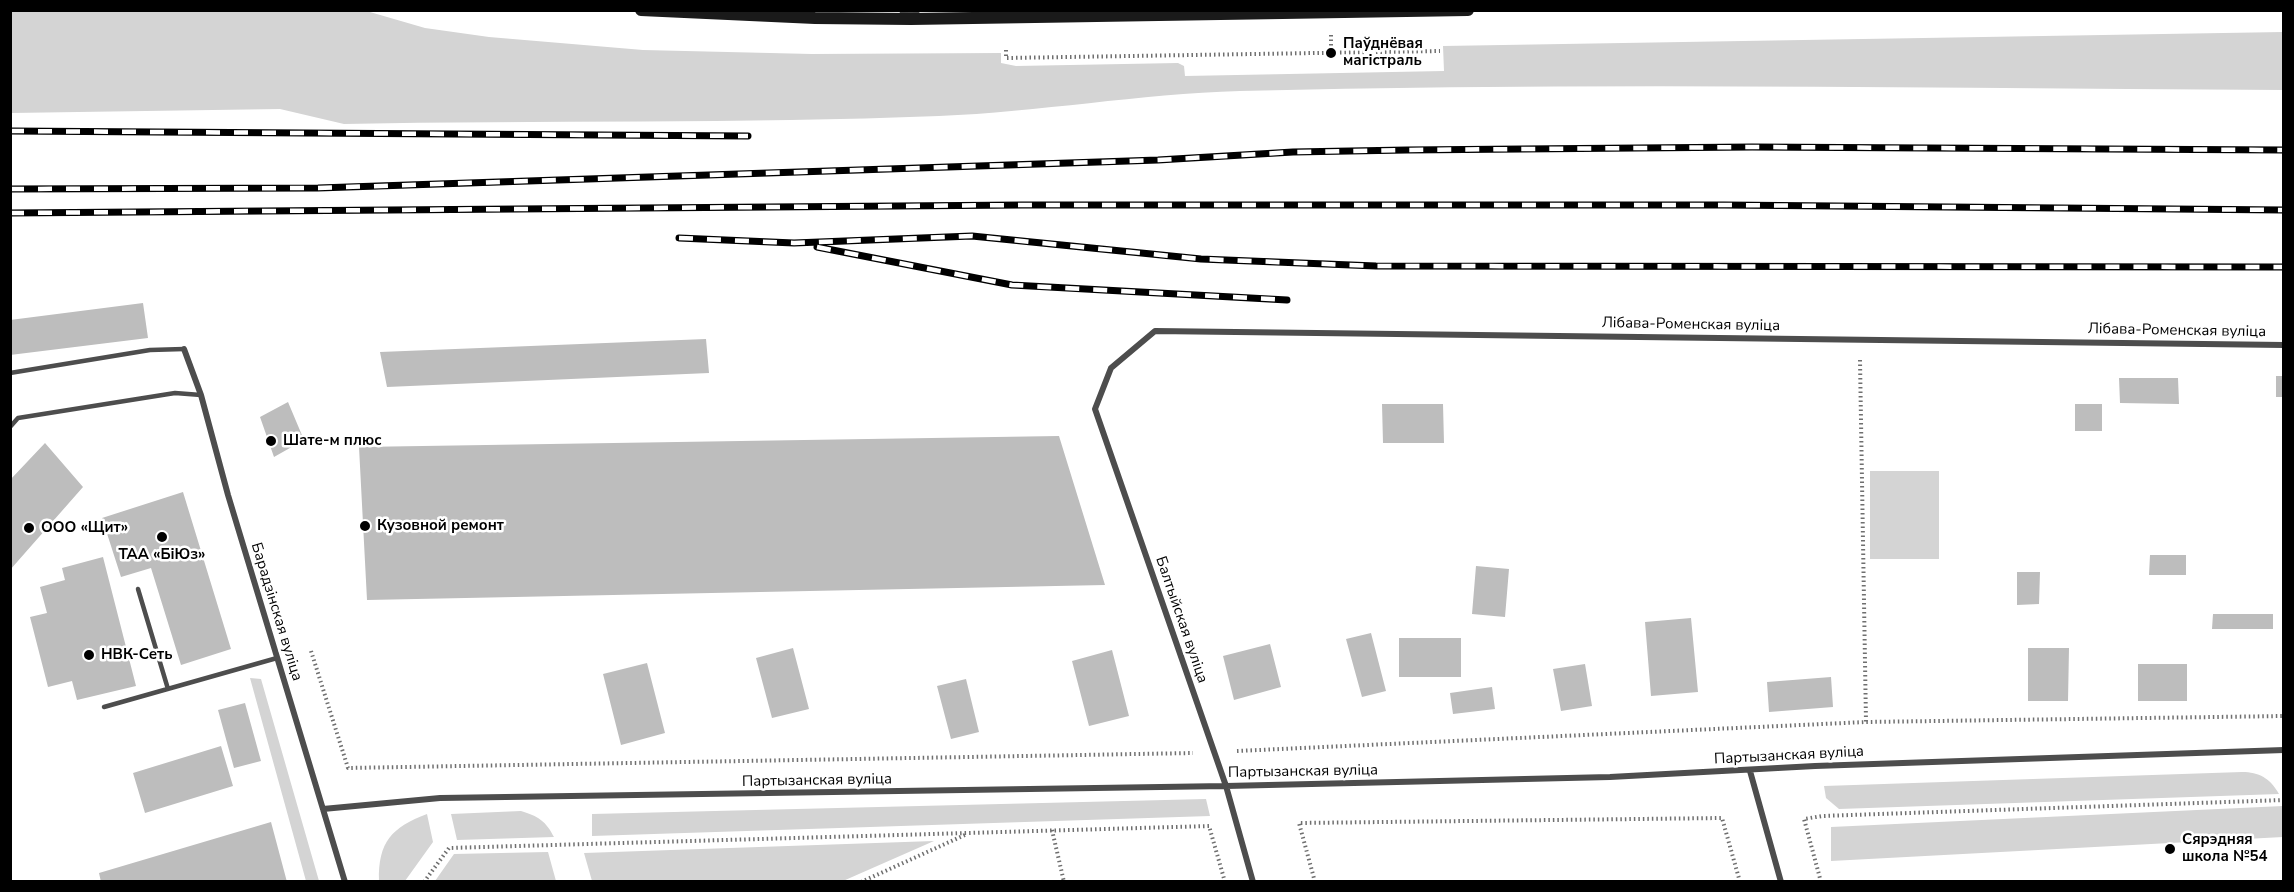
<!DOCTYPE html>
<meta charset="utf-8">
<style>
body{margin:0}
#map{position:relative;width:2294px;height:892px;overflow:hidden;background:#fff;font-family:"Nunito Sans",sans-serif}
canvas{display:block}
.frame{position:absolute;inset:0;border:12px solid #000;pointer-events:none}
</style>
<div id="map">
<canvas width="2294" height="892"></canvas>
<div class="frame"></div>
</div>
<script>
const context = document.querySelector('canvas').getContext('2d');
context.lineJoin = 'round';
function paint(path, color) { context.fillStyle = color; context.fill(path, 'evenodd'); }
function strokePath(path, color, width, dash) { context.strokeStyle = color; context.lineWidth = width; context.lineCap = dash ? 'butt' : 'round'; context.setLineDash(dash || []); context.stroke(path); }
function write(font, color, halo, rows, align = 'center') {
  context.font = font + ' "Nunito Sans",sans-serif'; context.lineWidth = 5; context.setLineDash([]); context.textBaseline = 'middle'; context.strokeStyle = halo; context.fillStyle = color; for (const [text, x, y, turn = 0] of rows) {
    context.save(); context.translate(x, y); context.rotate((+turn || 0) * Math.PI / 180); context.textAlign = isNaN(turn) ? turn : align; if (halo) context.strokeText(text, 0, 0); context.fillText(text, 0, 0); context.restore();
  }
}
paint(new Path2D(`
 M10 11 363 10 425 28 489 37 643 50 812 54 1001 53V63L1016 66 1178 63 1184 66 1185 76 1444 71 1443 46 2283 32 2284 90C1936 88 1588 82 1240 91 1139 94 1039 112 939 116 741 124 542 120 344 124L280 109 11 113Z
 M1870 471H1939V559H1870Z
 M250 678 261 679 319 881H306Z
 M2242 772C2259 772 2270 778 2279 794L1839 809 1826 798 1824 786Z
 M1206 799 1210 816 592 836V814Z
 M2283 806V837L1831 861V827Z
 M521 811C538 816 546 821 554 837L457 840 451 814Z
 M427 814 433 842 405 881H379C378 842 392 827 427 814Z
 M934 841 843 881H592L584 853Z
 M548 852 556 881H435L454 854Z`), '#d4d4d4');
paint(new Path2D(`
 M143 303 148 338 10 355V320Z
 M706 339 709 373 387 387 380 352Z
 M2276 376H2284V397H2276Z
 M2119 378H2178L2179 404 2120 403Z
 M288 402 304 440 274 457 260 417Z
 M1382 404H1443L1444 443H1383Z
 M2075 404H2102V431H2075Z
 M1059 436 1105 585 367 600 359 447Z
 M45 443 83 487 10 570V480Z
 M183 492 231 649 181 665 151 568 121 577 102 518Z
 M2150 555H2186V575H2149Z
 M103 557 136 686 77 700 72 681 48 687 30 617 47 613 40 587 65 580 62 568Z
 M1476 566 1509 569 1505 617 1472 614Z
 M2017 572H2040L2039 604 2017 605Z
 M2213 614H2273V629H2212Z
 M1691 618 1698 692 1651 696 1645 622Z
 M1371 633 1386 691 1362 697 1346 639Z
 M1399 638H1461V677H1399Z
 M1270 644 1281 687 1234 700 1223 656Z
 M793 648 809 709 772 718 756 658Z
 M2028 648H2069L2068 701H2028Z
 M1112 650 1129 716 1089 726 1072 661Z
 M647 663 665 733 621 745 603 674Z
 M1585 664 1592 706 1561 711 1553 669Z
 M2138 664H2187V701H2138Z
 M1831 677 1833 707 1769 712 1767 682Z
 M966 679 979 732 951 739 937 686Z
 M1492 687 1495 709 1453 714 1450 693Z
 M245 703 261 761 234 768 218 710Z
 M221 746 233 786 145 813 133 773Z
 M271 822 287 882H101L99 873Z`), '#bdbdbd');
strokePath(new Path2D(`
 M1331 35V53
 M1006 50V58L1440 51
 M1860 360 1866 722
 M311 651 348 768 1193 753
 M1237 751 1866 722 2284 716
 M1052 830 1064 882
 M424 882 449 848 1209 826 1225 882
 M861 882 967 834
 M1315 882 1299 823 1722 818 1740 882
 M1821 882 1804 819 1822 816 2284 800`), '#6f6f6f', 4, [1.5, 3]);
strokePath(new Path2D(`
 M10 373 150 350 184 349
 M10 427 18 418 175 393 201 395
 M138 589 168 689
 M104 707 277 658`), '#4d4d4d', 4.5);
strokePath(new Path2D(`
 M184 349 201 395 228 495 345 882
 M1750 771 1781 882
 M323 809 440 798 1226 786 1610 777 1815 766 2284 750
 M1253 882 1226 786 1095 409 1111 368 1155 331 2284 345`), '#4d4d4d', 6);
strokePath(new Path2D(`
 M904 10 911 19 915 10`), '#4d4d4d', 10);
strokePath(new Path2D(`
 M641 10 815 18 911 19 1468 10`), '#1a1a1a', 12);
const rail = new Path2D(`
 M10 131 748 136
 M10 189 318 188 1158 160 1293 152 1407 150 1752 147 2284 150
 M10 213 1022 205H1724L2284 210
 M679 238 794 243 972 236 1201 259 1376 266 2284 267
 M817 247 1012 285 1287 300`);
strokePath(rail, '#000', 7);
strokePath(rail, '#fff', 4.5, [14]);
for (const [x, y, r, color] of [
 [1331,53,6,"#000"],
 [271,441,6,"#000"],
 [365,526,6,"#000"],
 [29,528,6,"#000"],
 [162,537,6,"#000"],
 [89,655,6,"#000"],
 [2170,849,6,"#000"]
]) { const dot = new Path2D(); dot.arc(x, y, r, 0, 2 * Math.PI); context.fillStyle = color; context.fill(dot); strokePath(dot, '#fff', 2); }
write('bold 15px', '#000', '#fff', [
 ["Паўднёвая",1343,44],
 ["магістраль",1343,61],
 ["Шате-м плюс",283,441],
 ["Кузовной ремонт",377,526],
 ["ООО «Щит»",41,528],
 ["ТАА «БіЮз»",162,555,"center"],
 ["НВК-Сеть",101,655],
 ["Сярэдняя",2182,840],
 ["школа №54",2182,857]
], 'left');
write('15px', '#000', '#fff', [
 ["Лібава-Роменская вуліца",1691,325,1],
 ["Лібава-Роменская вуліца",2177,331,1],
 ["Барадзінская вуліца",276,612,73],
 ["Балтыйская вуліца",1181,620,71],
 ["Партызанская вуліца",1789,756,-3],
 ["Партызанская вуліца",1303,772,-1],
 ["Партызанская вуліца",817,781,-1]
]);
</script>
